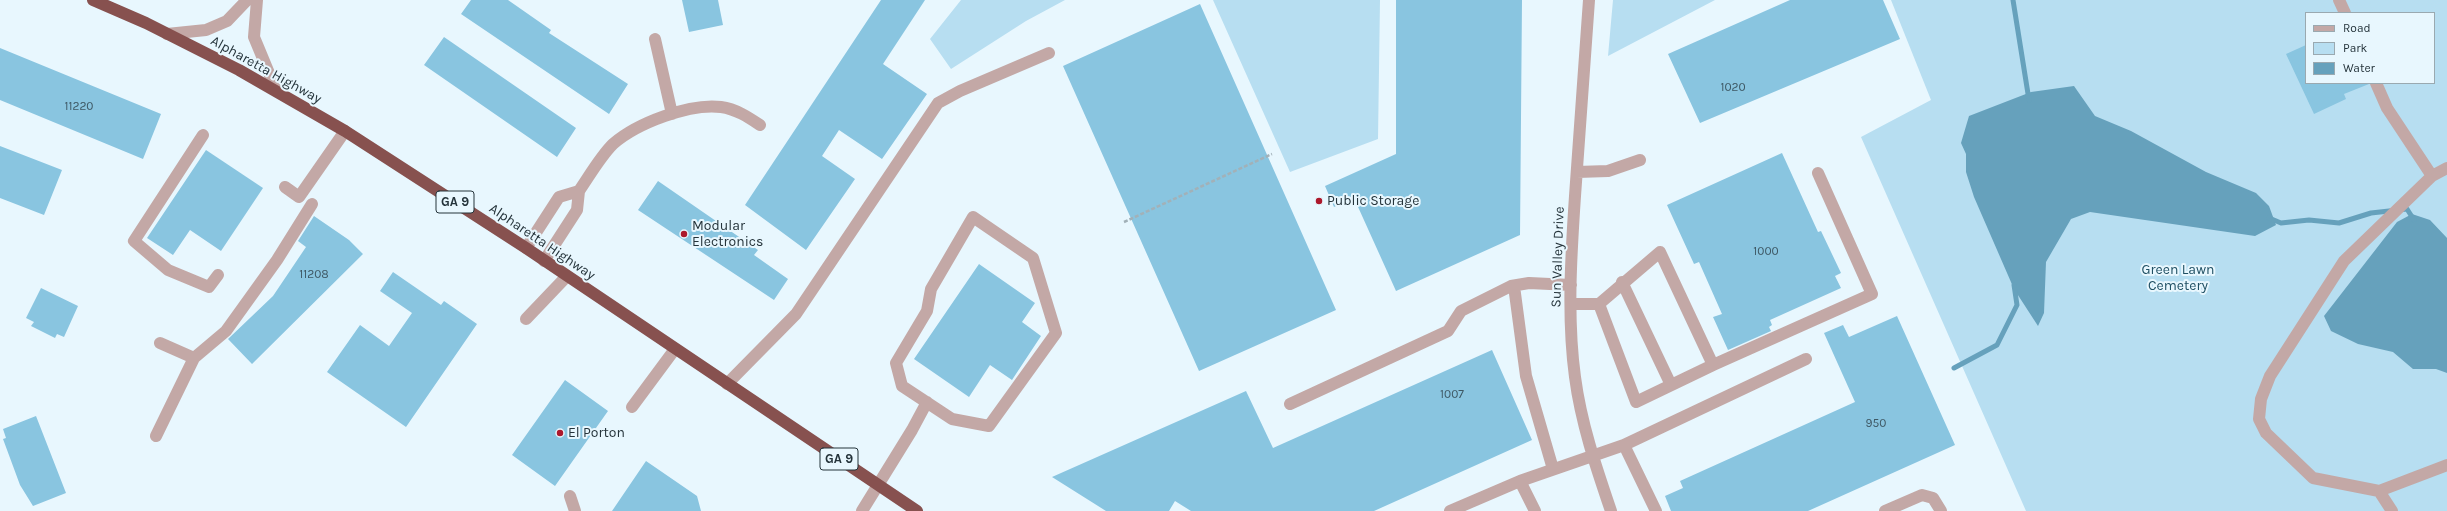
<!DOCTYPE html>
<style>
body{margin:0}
#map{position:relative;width:2447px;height:511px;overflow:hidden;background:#e8f7fe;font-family:Karla,sans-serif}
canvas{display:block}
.legend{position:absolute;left:2305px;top:12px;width:130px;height:72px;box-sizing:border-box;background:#e8f7fe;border:1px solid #9aa9b0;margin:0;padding:5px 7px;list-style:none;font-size:12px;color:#25343b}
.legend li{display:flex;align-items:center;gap:8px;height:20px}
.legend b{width:20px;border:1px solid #9aa9b0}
</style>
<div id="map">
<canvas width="2447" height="511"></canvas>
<ul class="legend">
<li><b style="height:5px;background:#c3a8a6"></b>Road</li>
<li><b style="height:11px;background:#b7def1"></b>Park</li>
<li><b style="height:11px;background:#66a1bc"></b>Water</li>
</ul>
</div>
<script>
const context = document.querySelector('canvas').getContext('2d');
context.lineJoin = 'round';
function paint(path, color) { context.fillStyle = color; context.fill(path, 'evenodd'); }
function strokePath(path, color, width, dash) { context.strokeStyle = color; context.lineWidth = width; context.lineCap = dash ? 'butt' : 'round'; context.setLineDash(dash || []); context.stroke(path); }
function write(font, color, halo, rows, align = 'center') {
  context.font = font + ' Karla,sans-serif'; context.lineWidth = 4; context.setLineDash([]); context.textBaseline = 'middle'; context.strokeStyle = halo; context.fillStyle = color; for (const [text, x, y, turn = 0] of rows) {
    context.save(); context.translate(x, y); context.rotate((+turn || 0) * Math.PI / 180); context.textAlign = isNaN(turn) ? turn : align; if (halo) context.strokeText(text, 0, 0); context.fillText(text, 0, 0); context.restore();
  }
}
paint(new Path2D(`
 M961 0H1065L1026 21 951 69 930 39Z
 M1213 0H1380L1378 139 1290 172Z
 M1613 0H1715L1608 56Z
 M1891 0H2447V511H2026L1861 137 1931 100ZM2306 13H2434V83H2306Z`), '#b7def1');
paint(new Path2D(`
 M2074 86 2095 116 2131 131 2206 172 2256 193 2269 206 2276 225 2255 236 2090 212 2071 219 2046 262 2044 313 2038 326 2014 289 1974 197 1966 172V154L1961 143 1969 116 2031 92Z
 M2412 214 2430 220 2447 238V373L2436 369H2413L2393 352 2358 344 2331 331 2324 316 2397 222Z`), '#66a1bc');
strokePath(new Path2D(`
 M2013 0 2029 100
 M2269 218 2281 223 2309 220 2339 223 2371 213 2407 209 2414 220
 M1954 368 1997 345 2017 305 2014 285`), '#66a1bc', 5);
paint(new Path2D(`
 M471 0H508L551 30 549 33 628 84 609 114 461 14Z
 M682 0H718L723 25 689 32Z
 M881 0H925L883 64 927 94 882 159 839 130 822 156 855 179 806 250 745 205Z
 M1396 0H1522L1520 235 1396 291 1354 198 1334 207 1325 186 1396 154Z
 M1790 0H1883L1900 39 1700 123 1668 54Z
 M1200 4 1336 310 1199 371 1063 66Z
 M444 37 576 128 557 157 424 65Z
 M2306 45V83L2369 84 2344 94 2346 99 2314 114 2286 54Z
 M0 48 161 114 143 159 0 100Z
 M0 146 62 170 44 215 0 198Z
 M206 150 263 188 221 251 190 230 173 255 147 238Z
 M1782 153 1818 232 1821 231 1841 273 1835 276 1841 288 1770 320 1772 325 1769 327 1771 331 1728 350 1713 317 1722 314 1699 262 1694 264 1667 205Z
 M658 181 758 250 754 255 788 279 774 300 638 210Z
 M314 216 349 240 363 254 252 364 228 339 273 296 306 247 298 241Z
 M979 264 1035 303 1022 322 1041 336 1012 380 990 365 969 397 914 359Z
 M393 272 441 305 444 301 477 324 406 427 327 372 360 325 389 346 412 313 380 291Z
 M41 288 78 306 64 337 57 334 55 338 31 326 34 322 26 318Z
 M1897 316 1955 445 1808 511H1671L1665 496 1683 488 1680 481 1855 402 1824 333 1843 325 1849 337Z
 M1492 350 1532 440 1374 511H1191L1175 501 1169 511H1106L1052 477 1246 391 1273 448Z
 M565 380 608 411 555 486 512 455Z
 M36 416 66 493 33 506 20 485 3 439 6 438 3 429Z
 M646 461 697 496 701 511H612Z`), '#89c5e0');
strokePath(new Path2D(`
 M1124 222 1272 154`), '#a2b1b8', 2.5, [4, 2]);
strokePath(new Path2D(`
 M257 0 254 37 276 90
 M1589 0C1584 65 1580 131 1575 196 1571 256 1567 318 1575 377 1581 423 1596 467 1611 511
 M2339 0 2345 13
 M167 34 206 30 227 21 247 0
 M655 39 672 114
 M2376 83 2387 108 2432 176 2447 168
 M203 135 134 241 168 270 209 287 218 275
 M1577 172 1608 171 1640 160
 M2432 176 2344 261 2270 376 2261 399 2259 419 2266 433 2313 478 2379 491 2447 465
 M285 187 299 197 345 131
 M579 191C590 175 600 157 613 144 637 123 690 103 721 107 736 109 748 117 760 125
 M973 217 1033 258 1056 333 989 426 952 419 902 386 896 363 927 311 931 289Z
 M526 248 559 197 579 191 577 210 544 261
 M1622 282 1671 385
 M1514 286 1526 376 1553 469
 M1571 304H1599L1660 252 1713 365 1636 402 1599 304
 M526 319 567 276
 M160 343 194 358
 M1713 365 1872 294 1818 173
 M727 384 796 314 938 103 960 91 1049 53
 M1290 404 1448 331 1461 311 1511 286 1529 283 1571 285
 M632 407 675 349
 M156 436 194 358 226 331 277 260 312 204
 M1624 445 1656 511
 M1520 481 1535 511
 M2379 491 2392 511
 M570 496 575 511
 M862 511 912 430 927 402
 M1450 511 1520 481 1624 445 1806 359
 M1885 511 1922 495 1933 498 1941 511`), '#c3a8a6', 12);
strokePath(new Path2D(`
 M93 0 146 23 239 70 345 131 526 248 917 511`), '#87514f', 12);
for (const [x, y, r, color] of [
 [1319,201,4,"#ac182c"],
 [684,234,4,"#ac182c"],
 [560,433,4,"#ac182c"]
]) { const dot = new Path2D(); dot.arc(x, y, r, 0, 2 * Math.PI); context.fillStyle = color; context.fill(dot); strokePath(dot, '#e8f7fe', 1.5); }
write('12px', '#3e5864', null, [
 ["1020",1733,88],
 ["11220",79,107],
 ["1000",1766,252],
 ["11208",314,275],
 ["1007",1452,395],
 ["950",1876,424]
]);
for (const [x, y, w] of [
 [455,202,38],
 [839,459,38]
]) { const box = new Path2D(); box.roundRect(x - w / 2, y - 11, w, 22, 3); context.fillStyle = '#e8f7fe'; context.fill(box); strokePath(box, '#25343b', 1); }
write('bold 13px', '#25343b', null, [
 ["GA 9",455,202],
 ["GA 9",839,459]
]);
write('14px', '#25343b', '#e8f7fe', [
 ["Alpharetta Highway",266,70,29],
 ["Alpharetta Highway",542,242,34],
 ["Sun Valley Drive",1558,257,-88]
]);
write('14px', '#25343b', '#e8f7fe', [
 ["Public Storage",1327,201],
 ["Modular",692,226],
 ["Electronics",692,242],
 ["El Porton",568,433]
], 'left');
write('14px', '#205064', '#e8f7fe', [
 ["Green Lawn",2178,270],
 ["Cemetery",2178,286]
]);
</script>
